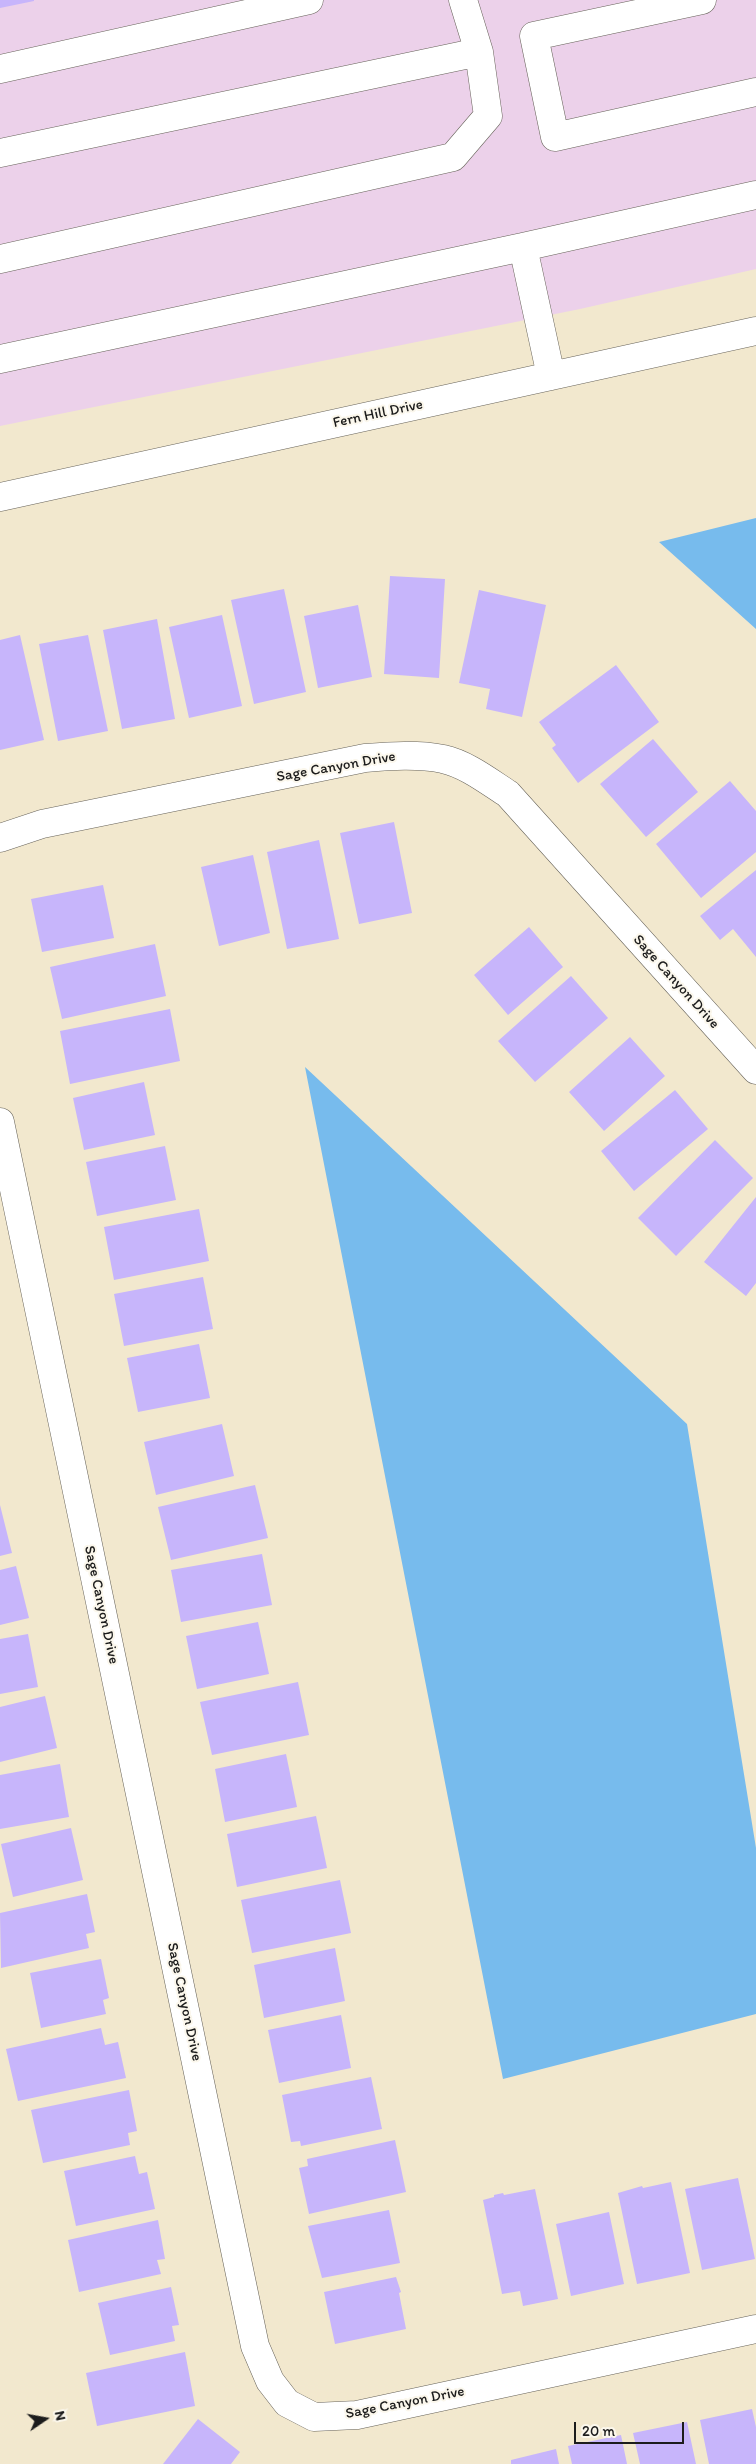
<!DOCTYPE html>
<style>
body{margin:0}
#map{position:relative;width:756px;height:2464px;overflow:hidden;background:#f2e8ce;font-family:Itim,sans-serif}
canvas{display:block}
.north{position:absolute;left:20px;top:2394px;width:50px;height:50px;-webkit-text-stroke:4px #fbf7ec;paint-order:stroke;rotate:78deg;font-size:14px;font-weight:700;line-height:20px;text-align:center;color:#1c1c1c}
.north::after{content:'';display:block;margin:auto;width:18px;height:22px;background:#1c1c1c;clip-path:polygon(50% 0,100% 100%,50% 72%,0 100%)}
.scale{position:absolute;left:574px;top:2422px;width:110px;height:22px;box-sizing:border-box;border:2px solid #1c1c1c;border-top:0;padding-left:6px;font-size:15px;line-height:18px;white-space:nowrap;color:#1c1c1c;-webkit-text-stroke:4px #fbf7ec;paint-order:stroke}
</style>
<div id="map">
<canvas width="756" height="2464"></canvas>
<div class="north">N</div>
<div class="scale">20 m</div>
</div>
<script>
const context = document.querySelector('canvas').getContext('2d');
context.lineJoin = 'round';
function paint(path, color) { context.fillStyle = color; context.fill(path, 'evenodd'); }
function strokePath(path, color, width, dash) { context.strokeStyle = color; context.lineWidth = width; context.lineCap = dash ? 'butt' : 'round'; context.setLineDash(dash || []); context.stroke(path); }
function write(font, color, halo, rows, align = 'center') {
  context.font = font + ' Itim,sans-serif'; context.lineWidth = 4; context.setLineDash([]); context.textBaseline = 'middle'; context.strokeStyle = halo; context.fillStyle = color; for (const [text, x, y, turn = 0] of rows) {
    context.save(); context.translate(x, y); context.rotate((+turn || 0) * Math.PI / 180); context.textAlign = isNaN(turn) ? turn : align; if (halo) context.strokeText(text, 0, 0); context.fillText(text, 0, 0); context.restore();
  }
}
paint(new Path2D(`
 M0 0H756V269L580 309 0 426Z`), '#ecd1ea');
paint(new Path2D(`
 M756 518V629L659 542Z
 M305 1067 687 1424 756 1848V2014L503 2079Z`), '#77bbed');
paint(new Path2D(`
 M0 0H34V1L0 8Z
 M390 576 445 579 439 678 384 674Z
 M284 589 306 692 254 704 231 600Z
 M479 590 546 605 522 717 486 709 490 689 459 683Z
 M358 605 372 677 318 688 304 616Z
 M222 615 242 706 189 718 169 627Z
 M157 619 175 719 122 729 103 630Z
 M20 635 44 740 0 750V640Z
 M88 635 108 731 58 741 39 644Z
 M616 665 659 722 578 783 552 748 556 745 539 722Z
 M653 739 698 792 646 837 600 784Z
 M730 781 756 811V852L701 898 656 844Z
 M394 822 412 913 359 924 340 833Z
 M319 840 339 939 287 949 267 852Z
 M253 855 270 933 219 946 201 867Z
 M756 870V957L733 929 720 940 700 916Z
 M103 885 114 938 42 952 31 899Z
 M529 927 563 967 508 1015 474 975Z
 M155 944 166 996 62 1019 50 967Z
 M571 976 608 1018 535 1082 498 1041Z
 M170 1009 180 1061 70 1084 60 1031Z
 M630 1037 665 1076 604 1131 569 1092Z
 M144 1082 155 1135 84 1150 73 1098Z
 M675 1090 708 1129 634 1191 601 1151Z
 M715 1140 753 1178 676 1256 638 1218Z
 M165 1146 176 1200 97 1216 86 1162Z
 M756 1197V1283L746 1296 704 1262Z
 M199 1209 209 1261 114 1280 104 1227Z
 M203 1277 213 1329 124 1346 114 1294Z
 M199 1344 210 1398 138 1412 127 1358Z
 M222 1424 234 1476 156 1495 144 1442Z
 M255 1485 268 1538 171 1560 158 1507Z
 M0 1505 12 1553 0 1556Z
 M262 1554 272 1605 181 1622 171 1570Z
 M16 1566 29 1618 0 1625V1570Z
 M258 1622 269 1674 197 1689 186 1636Z
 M28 1634 38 1687 0 1694V1639Z
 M298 1682 309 1735 212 1755 200 1702Z
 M45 1696 57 1748 0 1762V1707Z
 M286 1754 297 1807 225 1822 215 1769Z
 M60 1764 69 1817 0 1829V1775Z
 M316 1816 327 1868 237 1887 227 1834Z
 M71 1828 83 1880 13 1897 1 1844Z
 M340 1880 351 1933 252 1953 241 1900Z
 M87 1894 95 1932 86 1934 89 1948 1 1968 0 1913Z
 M335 1948 345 2001 264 2018 254 1965Z
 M101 1959 109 1998 103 2000 106 2014 41 2028 30 1973Z
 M341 2015 351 2068 279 2083 268 2030Z
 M101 2028 105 2045 118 2042 126 2078 18 2101 6 2049Z
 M371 2077 382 2129 301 2146 300 2141 291 2142 282 2095Z
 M129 2090 137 2131 128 2133 130 2145 43 2163 31 2110Z
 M395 2140 406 2192 309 2214 299 2168 308 2166 307 2159Z
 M135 2156 139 2174 147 2172 155 2209 76 2226 64 2171Z
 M738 2178 755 2259 702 2270 685 2189Z
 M671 2182 690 2273 637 2284 618 2193 642 2186 643 2188Z
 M535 2189 558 2299 523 2306 520 2291 502 2294 483 2200 494 2197V2195L503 2193 504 2195Z
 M389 2210 400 2263 322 2278 308 2226Z
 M609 2212 624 2284 571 2296 556 2224Z
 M158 2220 165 2259 157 2260 161 2274 79 2292 68 2240Z
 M396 2277 401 2292 399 2293 406 2329 335 2344 324 2292Z
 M171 2287 179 2325 172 2326 175 2341 110 2355 98 2303Z
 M185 2352 195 2406 97 2426 86 2373Z
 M752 2409 756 2427V2464H709L700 2420Z
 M198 2419 240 2452 231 2464H163Z
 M687 2422 696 2464H640L633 2433Z
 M621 2435 627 2464H572L568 2446Z
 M556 2449 559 2464H511V2460Z`), '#c7b5fb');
const minor = new Path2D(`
 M702 0 534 36 555 137 756 92
 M0 69 309 0
 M0 153 479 52
 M523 247 551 376
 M0 259 453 157 488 116 479 52 463 0
 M0 359 523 247 756 195
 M0 497 756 331
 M0 838 42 824 365 758C391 756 417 754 443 759 466 764 488 781 508 794L756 1070
 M0 1122 255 2346 270 2381 287 2403 314 2417 357 2415 756 2329`);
strokePath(minor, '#67635a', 29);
strokePath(minor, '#fff', 28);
write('15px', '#1c1c1c', '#fbf7ec', [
 ["Fern Hill Drive",378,414,-12],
 ["Sage Canyon Drive",336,767,-10],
 ["Sage Canyon Drive",676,982,48],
 ["Sage Canyon Drive",101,1605,78],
 ["Sage Canyon Drive",184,2002,78],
 ["Sage Canyon Drive",405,2403,-11]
]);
</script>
